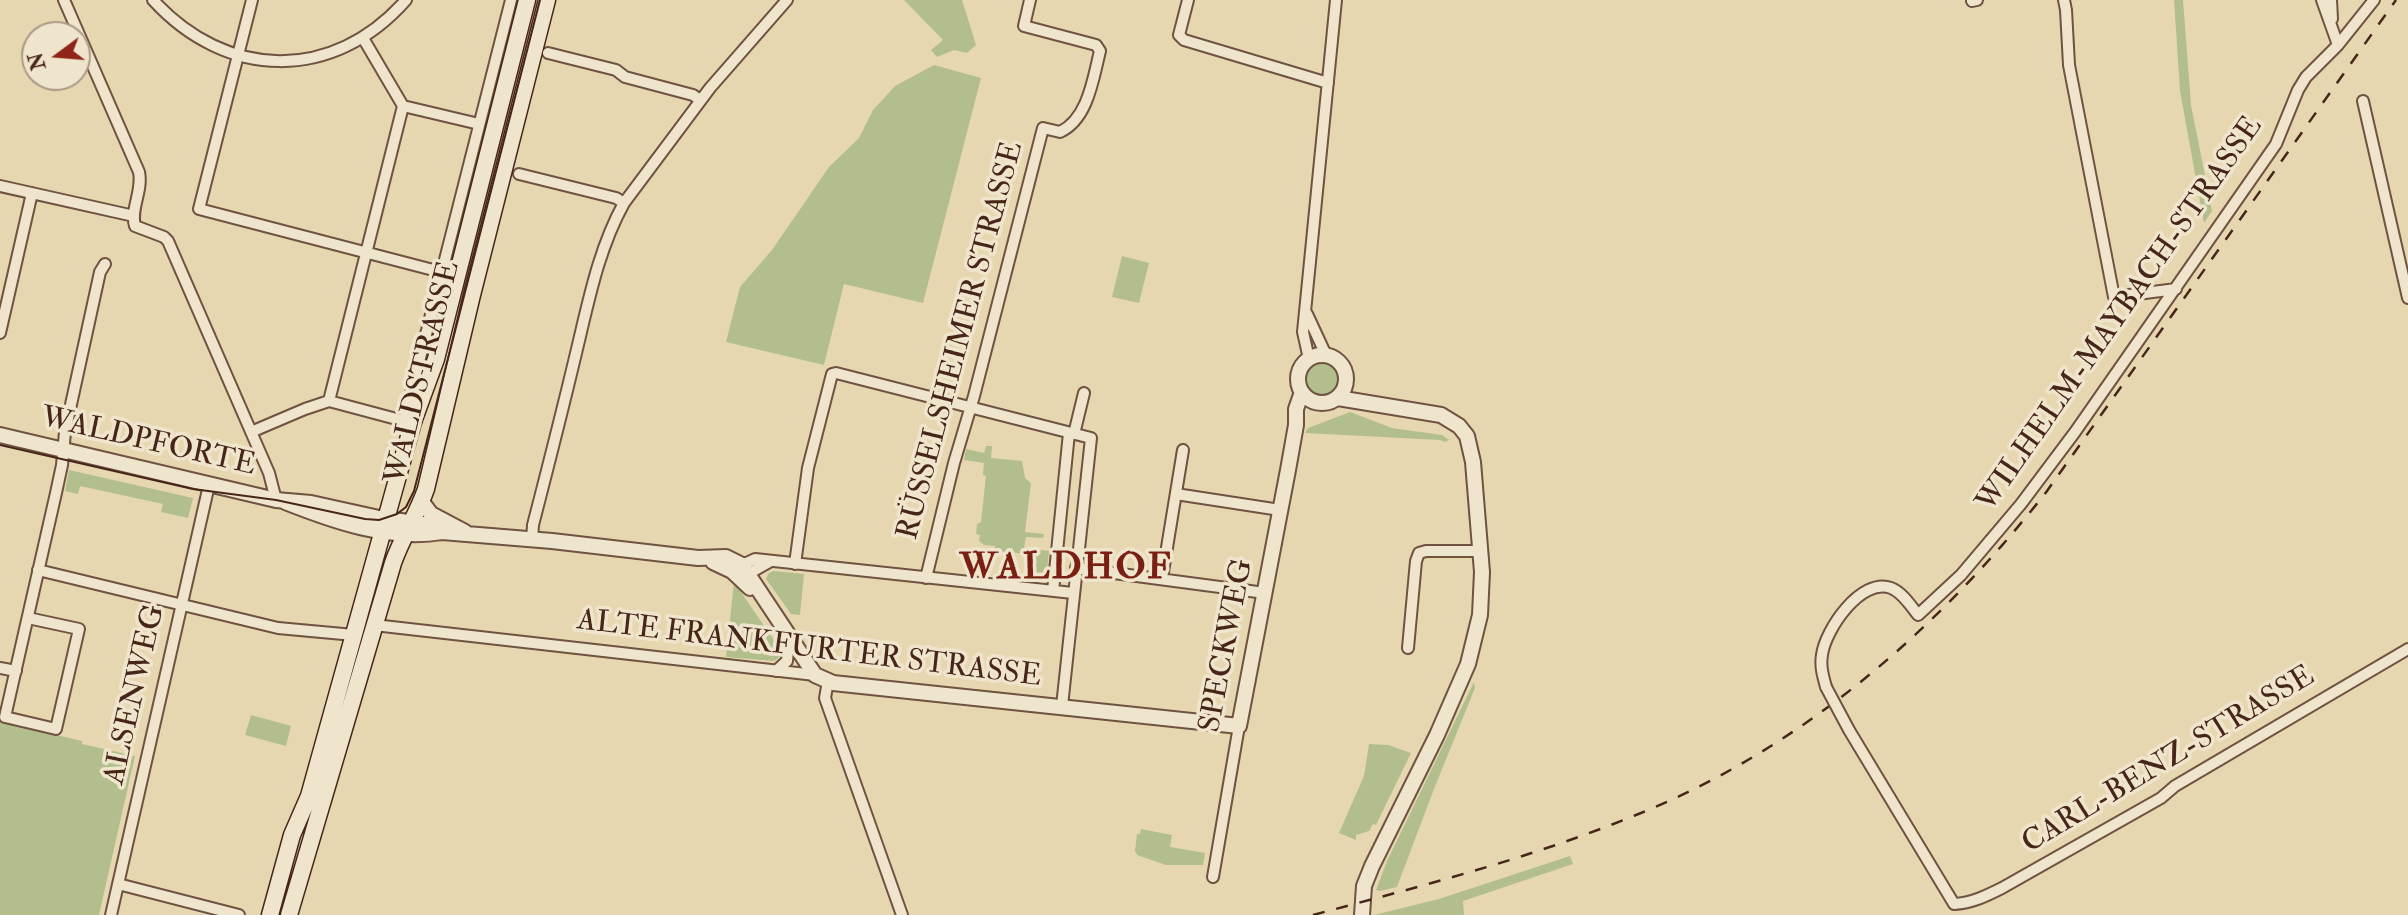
<!DOCTYPE html>
<meta charset="utf-8">
<style>
body{margin:0}
#map{position:relative;width:2408px;height:915px;overflow:hidden;background:#e6d7b1;font-family:"IM FELL Double Pica",serif}
canvas{display:block}
.north{position:absolute;left:21px;top:21px;width:70px;height:70px;box-sizing:border-box;background:#efe5cc;border:2px solid #ac9985;border-radius:50%;rotate:254deg;font-size:19px;font-weight:700;line-height:28px;text-align:center;color:#47261a}
.north::after{content:'';display:block;margin:auto;width:24px;height:32px;background:#8f2418;clip-path:polygon(50% 0,100% 100%,50% 72%,0 100%)}
</style>
<div id="map">
<canvas width="2408" height="915"></canvas>
<div class="north">N</div>
</div>
<script>
const context = document.querySelector('canvas').getContext('2d');
context.lineJoin = 'round';
function paint(path, color) { context.fillStyle = color; context.fill(path, 'evenodd'); }
function strokePath(path, color, width, dash) { context.strokeStyle = color; context.lineWidth = width; context.lineCap = dash ? 'butt' : 'round'; context.setLineDash(dash || []); context.stroke(path); }
function write(font, color, halo, rows, align = 'center') {
  context.font = font + ' "IM FELL Double Pica",serif'; context.lineWidth = 7; context.setLineDash([]); context.textBaseline = 'middle'; context.strokeStyle = halo; context.fillStyle = color; for (const [text, x, y, turn = 0] of rows) {
    context.save(); context.translate(x, y); context.rotate((+turn || 0) * Math.PI / 180); context.textAlign = isNaN(turn) ? turn : align; if (halo) context.strokeText(text, 0, 0); context.fillText(text, 0, 0); context.restore();
  }
}
paint(new Path2D(`
 M514 0H521L430 360 408 420Z
 M904 0H962L976 45 967 53 954 50 937 57 931 50 943 40Z
 M2174 0H2183L2191 105 2212 211 2204 223 2180 91Z
 M934 65 981 78 923 303 844 284 824 365 726 342 740 287 772 250 829 167 859 138 873 110 895 86Z
 M1122 256 1149 263 1139 303 1112 297Z
 M1305 379a17 17 0 1 1 34 0a17 17 0 1 1-34 0Z
 M1350 412 1392 428 1442 435 1449 440 1445 442 1440 440 1305 433 1308 428Z
 M986 446H992L991 458 1022 461 1025 478 1031 483 1025 532 1044 534 1043 538 1026 537 1024 548 1049 551 1046 581 1040 580V577L1026 575 1028 554 995 551V546L984 545 979 541 980 535 976 534 977 524 981 522 986 476 983 475 984 463 964 460 966 449 984 453Z
 M69 470 193 498 188 518 161 512 163 504 80 486 78 494 65 491Z
 M773 571 804 574 800 615 791 614 766 579 768 574Z
 M734 582 780 649V657L774 661 726 657Z
 M1474 682 1475 688 1434 789 1397 887 1380 891 1376 890 1387 861Z
 M251 715 291 726 286 746 245 735Z
 M0 722 82 741V744L135 756 99 915H0Z
 M1369 744 1388 745 1411 753 1376 825 1373 824 1369 831 1356 835V840L1339 833 1364 776Z
 M1141 829 1172 835 1170 847 1205 853 1203 865H1166L1137 855 1135 851 1137 834H1140Z
 M1570 856 1573 864 1463 901 1464 915H1374L1439 899Z`), '#b2bf8d');
const minor = new Path2D(`
 M64 0 139 172C143 191 130 209 135 226L164 237 168 241 269 473 276 500
 M153 0C226 80 333 83 406 0
 M252 0 199 209 441 272
 M1188 0 1179 35 1184 40 1328 83
 M2064 0 2066 10 2069 65 2114 297 2176 289
 M2322 0 2338 45
 M2331 0 2332 19
 M1972 1 1977 0
 M363 38 403 106 479 124
 M548 53 616 70 625 77 693 95 700 100
 M2363 101 2408 298
 M519 174 616 198 624 203
 M0 186 134 216
 M1307 314 1326 355
 M0 333 32 193
 M1309 359 1303 332 1336 0
 M329 401 403 106
 M251 432 305 409 329 401 404 421 511 0
 M1074 434 1084 393
 M1176 494 1280 510
 M532 541 533 525C548 467 563 408 577 349 589 299 599 248 624 203L710 88 787 0
 M771 561 750 573 740 576 742 565 755 559 1073 593
 M795 564 808 468 832 374 836 373 1091 438 1062 706
 M1076 568 1265 593
 M38 570 278 628 354 635
 M926 578 954 463 974 396 1043 128 1060 132C1088 119 1093 79 1100 51L1096 45 1024 26 1030 0
 M1162 578 1183 450
 M1053 591 1069 433
 M28 618 79 629 56 729 5 717 56 493 62 465 65 432 100 272 105 264
 M374 625 815 675
 M1408 648 1416 561 1419 553 1426 551H1481
 M0 668 16 671
 M776 671 787 661 789 638
 M828 681 825 698 902 915
 M1826 687C1823 676 1820 666 1822 655 1825 630 1861 577 1891 588 1902 592 1911 606 1918 615L1961 575 2021 504 2075 432 2276 144 2298 90 2306 77 2338 45 2374 0
 M1849 730 1954 904C1972 903 1986 896 2002 888L2161 798 2175 786 2408 649
 M1213 877 1239 726
 M118 884 239 915
 M111 915 209 485`);
const tertiary = new Path2D(`
 M1298 379a24 24 0 1 1 48 0a24 24 0 1 1-48 0Z
 M1338 398 1441 415 1459 426 1467 436 1473 462 1482 572 1480 615 1468 664 1437 735 1372 866 1364 886 1362 915
 M0 435 276 500 311 503 379 518 423 524 442 532
 M285 502C333 521 389 541 442 532L552 541 698 558 726 557 742 565 815 675 833 683 1239 726 1288 470 1296 425V409L1302 392
 M422 502 431 514 465 532
 M713 562 732 571 750 588`);
const secondary = new Path2D(`
 M270 915 292 835 309 796 413 422 436 359 527 0
 M289 915 393 563C402 537 417 515 426 489L472 295 547 0`);
strokePath(minor, '#6f5240', 14);
strokePath(tertiary, '#6f5240', 18);
strokePath(secondary, '#47261a', 19);
strokePath(minor, '#efe5cc', 10);
strokePath(tertiary, '#efe5cc', 14);
strokePath(secondary, '#efe5cc', 16);
strokePath(new Path2D(`
 M0 445 193 489 276 500 365 519 379 520 397 514 406 507 414 491 540 0`), '#47261a', 2);
strokePath(new Path2D(`
 M1313 915C1422 886 1531 858 1636 815 1801 749 1938 630 2047 491L2396 0`), '#47261a', 2.5, [12, 12]);
const minorBridge = new Path2D(`
 M1826 687 1849 730`);
strokePath(minorBridge, '#6f5240', 14, []);
strokePath(minorBridge, '#efe5cc', 10);
write('30px', '#47261a', '#efe5cc', [
 ["WILHELM-MAYBACH-STRASSE",2121,315,-55],
 ["RÜSSELSHEIMER STRASSE",962,341,-75],
 ["WALDSTRASSE",424,373,-76],
 ["WALDPFORTE",148,443,13],
 ["SPECKWEG",1228,646,-79],
 ["ALTE FRANKFURTER STRASSE",809,650,7],
 ["ALSENWEG",136,695,-77],
 ["CARL-BENZ-STRASSE",2169,761,-31]
]);
context.letterSpacing = '2px';
write('bold 37px', '#7a1f14', '#efe5cc', [
 ["WALDHOF",1066,570]
]);
context.letterSpacing = '0px';
</script>
